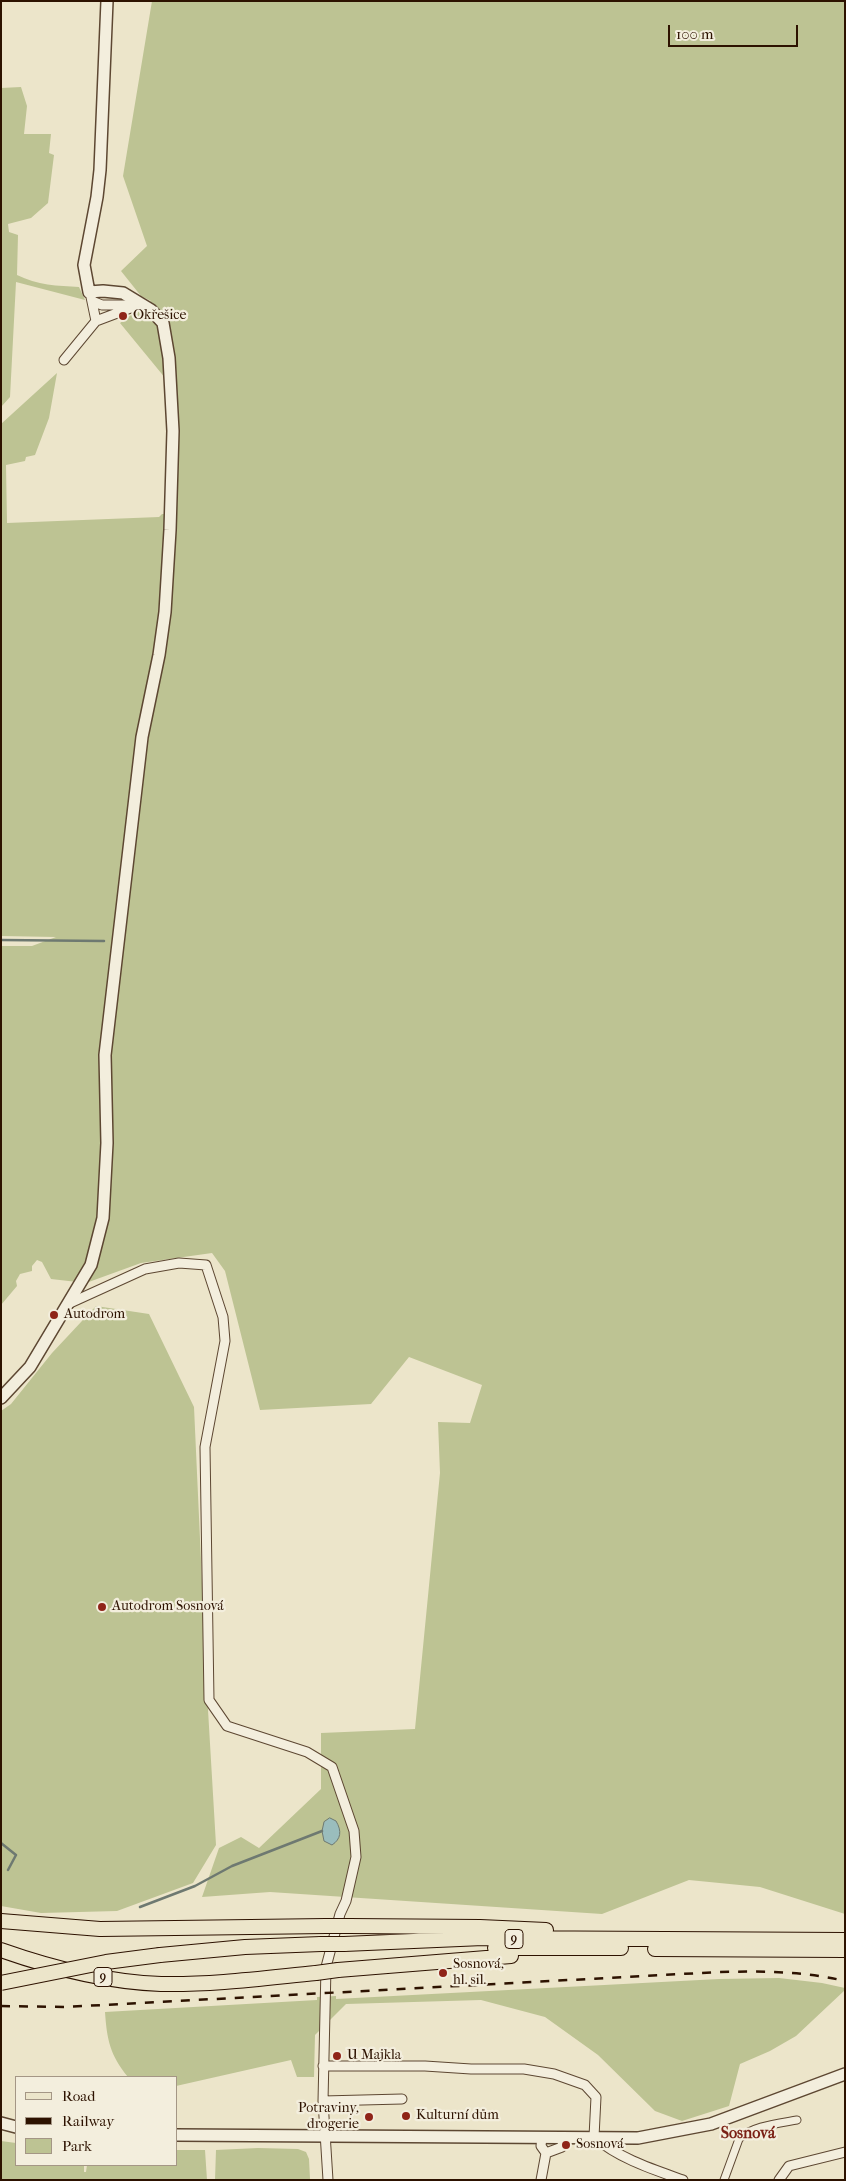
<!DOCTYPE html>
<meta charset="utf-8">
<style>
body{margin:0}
#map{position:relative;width:846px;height:2181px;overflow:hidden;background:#ece5ca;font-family:"IM FELL French Canon",serif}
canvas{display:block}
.frame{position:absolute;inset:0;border:2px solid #2d1200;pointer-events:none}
.legend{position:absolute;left:15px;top:2076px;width:162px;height:90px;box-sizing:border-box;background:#f3eedd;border:1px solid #a49685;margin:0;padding:6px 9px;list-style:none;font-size:15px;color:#2d1200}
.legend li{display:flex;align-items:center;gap:10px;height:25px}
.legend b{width:25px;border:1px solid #a49685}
.scale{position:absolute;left:668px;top:25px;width:130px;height:22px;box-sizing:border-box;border:2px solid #2d1200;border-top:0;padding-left:6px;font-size:15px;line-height:18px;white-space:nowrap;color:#2d1200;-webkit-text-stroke:4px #f3eedd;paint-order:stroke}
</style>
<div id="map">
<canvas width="846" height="2181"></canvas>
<div class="frame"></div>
<ul class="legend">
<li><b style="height:6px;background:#ece5ca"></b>Road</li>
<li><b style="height:6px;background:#2d1200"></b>Railway</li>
<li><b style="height:14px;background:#bdc393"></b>Park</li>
</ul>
<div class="scale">100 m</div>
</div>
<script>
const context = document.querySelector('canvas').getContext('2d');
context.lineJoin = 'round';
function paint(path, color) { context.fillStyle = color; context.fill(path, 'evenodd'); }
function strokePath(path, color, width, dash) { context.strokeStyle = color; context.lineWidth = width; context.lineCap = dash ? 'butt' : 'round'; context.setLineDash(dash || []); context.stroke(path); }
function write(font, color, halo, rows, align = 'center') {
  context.font = font + ' "IM FELL French Canon",serif'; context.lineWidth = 4.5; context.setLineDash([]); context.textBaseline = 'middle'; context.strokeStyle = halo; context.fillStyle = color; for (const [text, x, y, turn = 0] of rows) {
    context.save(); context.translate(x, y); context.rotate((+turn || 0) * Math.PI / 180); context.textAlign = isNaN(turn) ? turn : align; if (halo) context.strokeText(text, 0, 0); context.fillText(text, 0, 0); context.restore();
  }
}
paint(new Path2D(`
 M152 1H845V1914L760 1887 689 1880 602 1914 270 1892 202 1897 219 1848 241 1837 259 1848 321 1789V1733L415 1729 440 1473 438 1422 470 1423 482 1385 409 1357 371 1404 260 1410 225 1271 212 1253 141 1263 86 1283 51 1279 42 1262 37 1260 32 1266V1271L20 1274 16 1281 17 1286 1 1305V946H32L56 937 1 936V424L57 373 49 418 35 455 26 457 25 461 6 465 7 523 159 517 162 514H172L175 390 120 323 151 301 141 296 121 271 147 246 123 176Z
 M21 87 27 106 24 134H51L49 153 54 155 48 203 31 218 8 224 9 232 18 235 17 275C37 285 58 286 79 287L85 300 16 282 10 397 1 407V88Z
 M96 1306 149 1314 194 1407 207 1693 216 1845 193 1883 117 1911 41 1913 1 1906V1411L11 1404 52 1353Z
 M779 1978 822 1983 845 1988V1990L796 2036 770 2051 740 2064 729 2106 682 2121 655 2111 598 2055 545 2017 481 2000 346 2004 315 2035 314 2077H297L291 2060 176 2086V2077H128C110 2055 107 2040 105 2012L317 2000V1997L336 1996V1999L719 1979Z
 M1 2141 16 2143V2165H84V2172H86L87 2165H176V2150H205L207 2180H1Z
 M258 2148 298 2149 306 2152 309 2159 310 2179 215 2180 216 2150Z`), '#bdc393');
const water = new Path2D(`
 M330 1818 336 1821C342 1831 341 1839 332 1845L324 1841 322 1831 324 1822Z`);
paint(water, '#9abdbd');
strokePath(water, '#6e7971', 1);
strokePath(new Path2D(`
 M1 940 104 941
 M1 1843 16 1855 8 1870
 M140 1907 195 1886 232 1866 322 1831`), '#6e7971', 2.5);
const pedestrian = new Path2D(`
 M724 2180 739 2139C750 2126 781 2123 797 2120`);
const minor = new Path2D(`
 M91 297 96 321
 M92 301 102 305H128
 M64 360 96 321 141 304
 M68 1304 145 1269 179 1263 206 1265 223 1317 225 1341 205 1447 209 1700 227 1726 307 1752 332 1767 354 1831 356 1857 346 1901 340 1914 326 1967 323 2101 328 2180
 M323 2066H425L471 2069H524L554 2074 585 2085 596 2097 594 2137C620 2159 652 2169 683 2180
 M323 2101 402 2099
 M542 2137 541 2146 546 2153 562 2147 563 2137
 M541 2180 546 2153
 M779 2180 789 2166 845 2152`);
const tertiary = new Path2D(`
 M1 1398 30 1367 91 1265 103 1218 107 1143 105 1055 142 737 159 655 165 612 170 530 173 431 169 358 163 323 151 310 123 293 103 291 89 292 84 265 97 197 100 170 107 1
 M1 2123 16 2127
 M176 2135 638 2138 711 2124 845 2074`);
const primary = new Path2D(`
 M1 1921 100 1929 326 1926
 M349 1926 480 1927 546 1930
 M344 1944 483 1938 845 1940
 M495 1948H621
 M655 1949 845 1950
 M1 1950C52 1968 106 1982 161 1984 213 1985 265 1978 316 1973
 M160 1955 245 1947 321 1944
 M338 1970 511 1956`);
strokePath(pedestrian, '#5d4732', 9);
strokePath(minor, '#5d4732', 11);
strokePath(tertiary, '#5d4732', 14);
strokePath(primary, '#2d1200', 16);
strokePath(pedestrian, '#f3eedd', 7);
strokePath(minor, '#f3eedd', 9);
strokePath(tertiary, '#f3eedd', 11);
strokePath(primary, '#ece5ca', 14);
strokePath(new Path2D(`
 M1 2006 65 2007 719 1972C762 1971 803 1971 845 1981`), '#2d1200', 2.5, [9, 9]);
const primaryBridge = new Path2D(`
 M326 1926H349
 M321 1944H344
 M316 1973 338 1970
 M1 1983 106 1962 160 1955`);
strokePath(primaryBridge, '#2d1200', 16, []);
strokePath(primaryBridge, '#ece5ca', 14);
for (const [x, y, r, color] of [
 [123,316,5,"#8f2418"],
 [54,1315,5,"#8f2418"],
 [102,1607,5,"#8f2418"],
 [443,1973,5,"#8f2418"],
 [337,2056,5,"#8f2418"],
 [406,2116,5,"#8f2418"],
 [369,2117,5,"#8f2418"],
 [566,2145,5,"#8f2418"]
]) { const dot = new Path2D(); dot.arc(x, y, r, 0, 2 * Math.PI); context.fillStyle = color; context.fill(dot); strokePath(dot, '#f3eedd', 2); }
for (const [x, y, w] of [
 [514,1939,18],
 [103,1977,18]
]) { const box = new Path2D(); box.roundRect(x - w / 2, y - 9.5, w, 19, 4); context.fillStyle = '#f3eedd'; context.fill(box); strokePath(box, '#2d1200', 1); }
write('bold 12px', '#2d1200', null, [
 ["9",514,1939],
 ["9",103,1977]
]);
write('14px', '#2d1200', '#f3eedd', [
 ["Okřešice",133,316],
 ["Autodrom",64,1315],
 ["Autodrom Sosnová",112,1607],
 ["Sosnová,",453,1965],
 ["hl. sil.",453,1981],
 ["U Majkla",347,2056],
 ["Potraviny,",359,2109,"right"],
 ["drogerie",359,2125,"right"],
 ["Kulturní dům",416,2116],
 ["Sosnová",576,2145]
], 'left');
write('bold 16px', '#7a1f14', '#f3eedd', [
 ["Sosnová",748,2134]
]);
</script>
